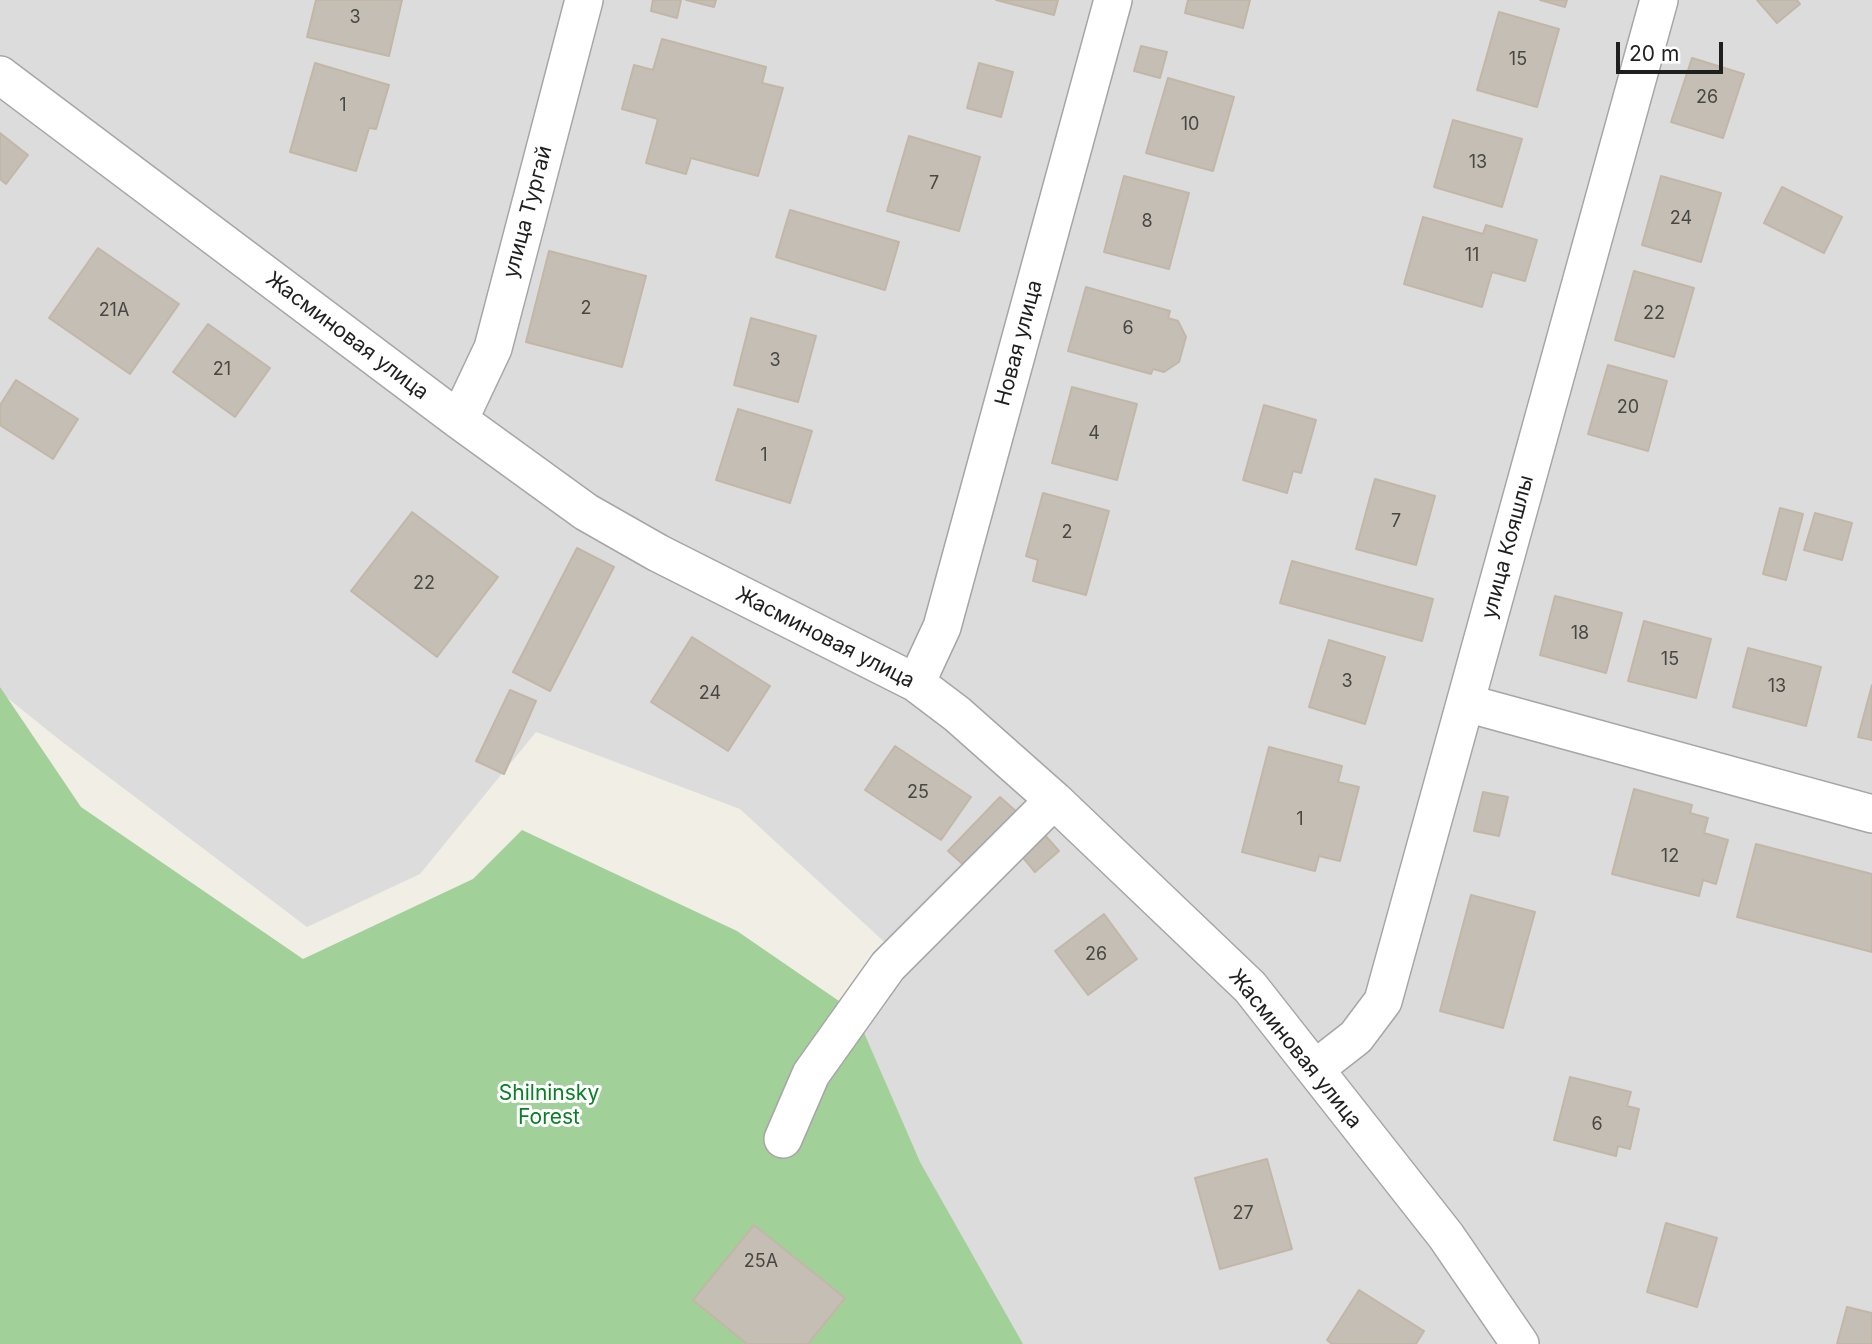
<!DOCTYPE html>
<meta charset="utf-8">
<style>
body{margin:0}
#map{position:relative;width:1872px;height:1344px;overflow:hidden;background:#f0eee5;font-family:Inter,sans-serif}
canvas{display:block}
.scale{position:absolute;left:1616px;top:42px;width:107px;height:32px;box-sizing:border-box;border:4px solid #1f1f1f;border-top:0;padding-left:9px;font-size:21px;line-height:24px;white-space:nowrap;color:#1f1f1f;-webkit-text-stroke:5px #fff;paint-order:stroke}
</style>
<div id="map">
<canvas width="1872" height="1344"></canvas>
<div class="scale">20 m</div>
</div>
<script>
const context = document.querySelector('canvas').getContext('2d');
context.lineJoin = 'round';
function paint(path, color) { context.fillStyle = color; context.fill(path, 'evenodd'); }
function strokePath(path, color, width, dash) { context.strokeStyle = color; context.lineWidth = width; context.lineCap = dash ? 'butt' : 'round'; context.setLineDash(dash || []); context.stroke(path); }
function write(font, color, halo, rows, align = 'center') {
  context.font = font + ' Inter,sans-serif'; context.lineWidth = 6; context.setLineDash([]); context.textBaseline = 'middle'; context.strokeStyle = halo; context.fillStyle = color; for (const [text, x, y, turn = 0] of rows) {
    context.save(); context.translate(x, y); context.rotate((+turn || 0) * Math.PI / 180); context.textAlign = isNaN(turn) ? turn : align; if (halo) context.strokeText(text, 0, 0); context.fillText(text, 0, 0); context.restore();
  }
}
paint(new Path2D(`
 M0 0H1872V1344H650L892 949 740 809 536 732 420 874 307 927 61 741 0 692Z`), '#dddcdc');
paint(new Path2D(`
 M0 687 81 807 303 959 473 879 522 830 737 931 855 1012 920 1162 1023 1344H0Z`), '#a1d099');
const building = new Path2D(`
 M316 0H402L389 56 307 37Z
 M653 0H681L677 18 651 11Z
 M686 0H716L714 7Z
 M996 0H1058L1054 15Z
 M1188 0H1250L1243 28 1185 13Z
 M1540 0H1567L1565 7Z
 M1757 0H1797L1800 4 1777 23Z
 M1499 12 1559 29 1537 107 1477 90Z
 M662 39 766 67 762 83 783 88 758 176 691 158 686 174 646 163 658 119 622 109 634 65 653 70Z
 M1141 46 1167 52 1160 78 1134 71Z
 M1692 58 1744 74 1723 138 1671 122Z
 M315 63 389 85 376 129 369 128 356 171 290 152Z
 M979 63 1013 72 1001 117 967 108Z
 M1168 78 1234 97 1213 171 1146 153Z
 M1453 120 1522 139 1502 207 1434 187Z
 M0 133 28 155 6 184 0 179Z
 M909 136 980 157 959 231 887 211Z
 M1124 176 1189 193 1169 269 1104 252Z
 M1661 176 1721 193 1701 262 1642 245Z
 M1782 187 1842 217 1824 253 1764 223Z
 M790 210 899 242 885 290 776 257Z
 M1423 217 1483 234 1486 225 1537 240 1525 281 1492 272 1482 307 1404 284Z
 M98 248 179 304 130 374 49 318Z
 M549 251 646 276 622 367 526 342Z
 M1634 271 1694 288 1674 357 1615 340Z
 M1086 287 1170 311 1168 318 1178 321 1186 337 1179 362 1164 372 1153 369 1151 374 1068 351Z
 M751 318 816 336 798 402 734 385Z
 M208 324 270 368 235 417 173 372Z
 M1608 365 1667 381 1648 451 1588 434Z
 M16 380 78 419 53 459 0 425V405Z
 M1072 387 1137 404 1117 480 1052 463Z
 M1264 405 1316 420 1301 473 1293 471 1287 493 1243 480Z
 M738 409 812 431 790 503 716 480Z
 M1375 479 1435 496 1416 565 1356 549Z
 M1043 493 1109 511 1086 595 1033 581 1038 560 1026 556Z
 M1780 508 1803 514 1786 580 1763 574Z
 M412 512 498 577 437 657 351 591Z
 M1815 513 1852 523 1842 560 1804 550Z
 M577 548 614 567 550 691 513 672Z
 M1292 561 1433 599 1422 641 1280 603Z
 M1555 596 1622 613 1606 673 1540 655Z
 M1644 621 1711 639 1696 698 1628 681Z
 M692 637 770 686 728 751 651 702Z
 M1329 640 1385 657 1365 724 1309 707Z
 M1748 648 1821 667 1806 726 1733 707Z
 M1872 685V740L1858 737Z
 M510 690 536 701 504 774 476 761Z
 M895 746 971 797 941 840 865 790Z
 M1269 747 1342 766 1338 782 1359 787 1340 861 1319 856 1315 871 1242 852Z
 M1634 789 1692 805 1690 813 1708 818 1704 833 1728 840 1716 884 1703 880 1699 896 1612 874Z
 M1483 792 1508 797 1499 836 1474 831Z
 M1000 797 1018 813 966 867 948 851Z
 M1043 833 1059 851 1035 872 1020 854Z
 M1756 844 1872 874V952L1737 917Z
 M1471 895 1535 912 1503 1028 1440 1011Z
 M1104 914 1137 959 1088 995 1055 951Z
 M1570 1077 1631 1092 1627 1106 1639 1109 1630 1149 1618 1146 1616 1156 1554 1140Z
 M1267 1159 1292 1249 1220 1269 1195 1178Z
 M1666 1223 1717 1238 1697 1307 1647 1292Z
 M754 1225 845 1298 808 1344H747L693 1300Z
 M1359 1290 1424 1331 1416 1344H1332L1327 1340Z
 M1847 1307 1872 1313V1344H1837Z`);
paint(building, '#c5beb4');
strokePath(building, '#c2b7a7', 2);
const minor = new Path2D(`
 M0 75 459 420 586 512 658 553 916 683 957 714 1054 800 1250 987 1446 1236 1520 1344
 M459 420 493 348 584 0
 M916 683 942 627 1113 0
 M1466 703 1872 814
 M1315 1069 1356 1037 1383 1001 1659 0
 M783 1139 811 1074 888 966 1054 800`);
strokePath(minor, '#a6a6a6', 40);
strokePath(minor, '#fff', 37);
write('18px', '#484744', null, [
 ["3",355,18],
 ["15",1518,60],
 ["26",1707,98],
 ["1",343,106],
 ["10",1190,125],
 ["13",1478,163],
 ["7",934,184],
 ["24",1681,219],
 ["8",1147,222],
 ["11",1472,256],
 ["2",586,309],
 ["21А",114,311],
 ["22",1654,314],
 ["6",1128,329],
 ["3",775,361],
 ["21",222,370],
 ["20",1628,408],
 ["4",1094,434],
 ["1",764,456],
 ["7",1396,522],
 ["2",1067,533],
 ["22",424,584],
 ["18",1580,634],
 ["15",1670,660],
 ["3",1347,682],
 ["13",1777,687],
 ["24",710,694],
 ["25",918,793],
 ["1",1300,820],
 ["12",1670,857],
 ["26",1096,955],
 ["6",1597,1125],
 ["27",1243,1214],
 ["25А",761,1262]
]);
write('21px', '#1f1f1f', '#fff', [
 ["улица Тургай",528,212,-75],
 ["Жасминовая улица",347,336,37],
 ["Новая улица",1019,343,-75],
 ["улица Кояшлы",1508,547,-75],
 ["Жасминовая улица",825,638,27],
 ["Жасминовая улица",1295,1049,51]
]);
write('21px', '#0a8026', '#fff', [
 ["Shilninsky",549,1094],
 ["Forest",549,1118]
]);
</script>
